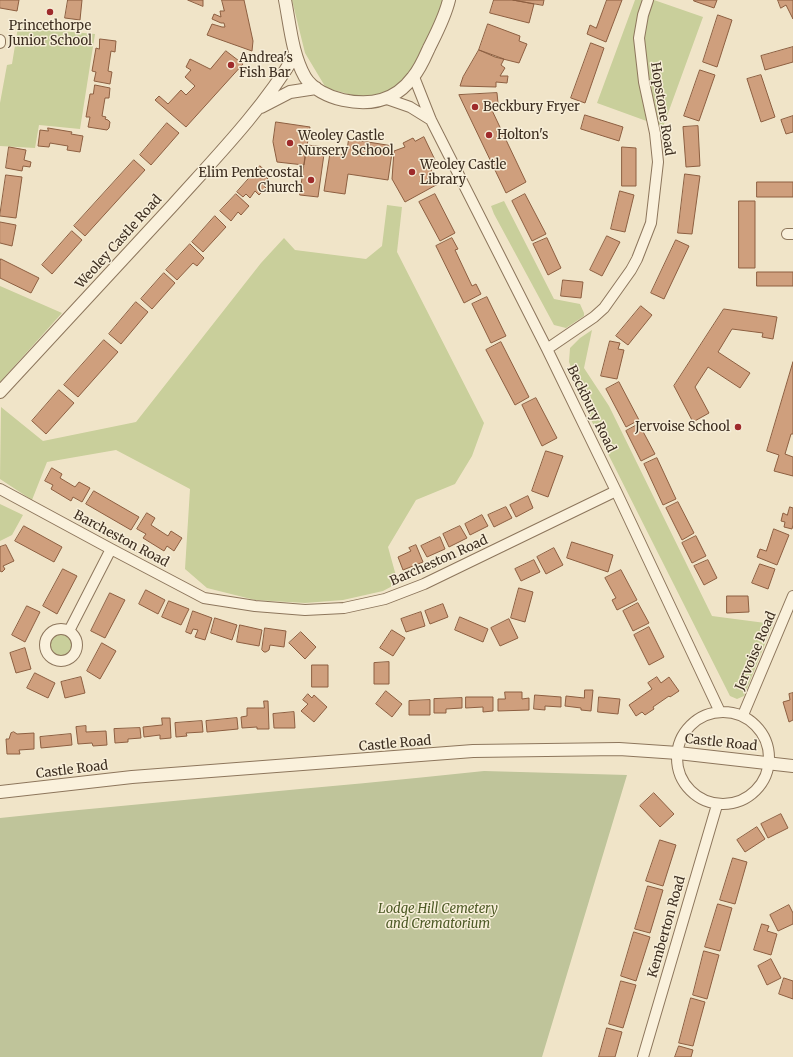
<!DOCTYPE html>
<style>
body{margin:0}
canvas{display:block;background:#f0e4c8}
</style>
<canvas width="793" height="1057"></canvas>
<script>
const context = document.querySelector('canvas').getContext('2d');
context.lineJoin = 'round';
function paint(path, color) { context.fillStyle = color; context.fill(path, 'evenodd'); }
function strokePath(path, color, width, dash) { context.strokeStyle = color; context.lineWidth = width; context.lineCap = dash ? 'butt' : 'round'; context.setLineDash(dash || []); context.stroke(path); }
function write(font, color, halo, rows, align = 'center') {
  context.font = font + ' Merriweather,serif'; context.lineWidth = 3; context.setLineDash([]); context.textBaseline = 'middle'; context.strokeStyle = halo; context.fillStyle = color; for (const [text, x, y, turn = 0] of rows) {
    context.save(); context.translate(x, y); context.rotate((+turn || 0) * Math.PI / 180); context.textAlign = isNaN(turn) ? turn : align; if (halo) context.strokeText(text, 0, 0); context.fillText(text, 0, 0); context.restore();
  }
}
paint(new Path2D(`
 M292 0H448L412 76 386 96 371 100 326 88 305 53Z
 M635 0H654L703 17 663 127 597 103Z
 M18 27 95 34 80 129 39 125 35 148 0 146V103L7 65 12 64Z
 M504 201 554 299 580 304 584 313V316L566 328 554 325 494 214 491 206Z
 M387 205 402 207 397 252 484 423 472 456 455 484 416 500 388 547 398 583 383 591 343 600 305 603 255 600 207 588 185 569 190 489 116 450 47 462 32 500 0 479 1 407 43 441 136 422 261 263 284 238 295 250 366 259 382 246Z
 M0 286 62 313 0 382Z
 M592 330 584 368 609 406 712 616 773 624 744 696 737 699 730 696 591 420 569 362 570 348 580 338Z
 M0 504 23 515 12 535 0 541Z
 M61 631C75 633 76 638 75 651L65 659 56 658C45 644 46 640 61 631Z`), '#c9cf9b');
paint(new Path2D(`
 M484 771 627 775 542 1057H0V818C161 801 323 788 484 771Z`), '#bfc49a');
const building = new Path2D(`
 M0 0H19L17 11 0 8Z
 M68 0H82L80 20 65 18Z
 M188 0H203V6Z
 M222 0H244L253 41 252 51 207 35 212 24 222 27H225L224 23H221L212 19 214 14 221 17 220 11H224Z
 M494 0H513L534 4 529 23 490 13Z
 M513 0H544L543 5Z
 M607 0H622L606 42 587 34 590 25 596 28Z
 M694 0H717L714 8 694 1Z
 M778 0H793V19L786 5 781 8Z
 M718 15 732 20 717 67 703 62Z
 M488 24 520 36 519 41 527 44 519 63 495 57 479 50Z
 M100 39 116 41 115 52 111 51 108 71 112 72 110 84 94 81 96 72 92 71 96 48 99 49Z
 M591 43 604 48 585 103 571 98Z
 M793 47V62L765 70 761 56Z
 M479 50 504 59 501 65 505 68 500 76H508L507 83 496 82V87L460 86 463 77Z
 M226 51 243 64 186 127 155 100 159 96 168 104 181 90 186 95 195 86 185 77 191 70 186 67 190 59 210 69Z
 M700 70 715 75 699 121 684 116Z
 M761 75 775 117 761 122 747 79Z
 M95 85 110 88 109 98H105L102 116 106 117 105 119 108 120 110 122 109 128 107 130 88 127 90 117H86L90 94H93Z
 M497 93 498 103 489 104 526 182 506 193 459 95Z
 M585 115 623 127 619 141 581 129Z
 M793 116V132L786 134 781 120Z
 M276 122 310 127 304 165 277 162 273 142Z
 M167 123 179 133 151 165 140 155Z
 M698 126 700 166 686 167 683 127Z
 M48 128 72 132 71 134 83 136 80 152 67 150 68 146 50 143 49 147 38 146 40 130 48 131Z
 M424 137 436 162 429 166 438 184 405 202 392 179 394 151 405 147 403 143 413 138 415 141Z
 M349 139 393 146 388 180 348 174 345 194 324 191 330 153 346 155Z
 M307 145 325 147 318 197 300 195Z
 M9 147 26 150 24 160 31 162 30 167 23 166 22 171 6 168Z
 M622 147 636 148V186H622Z
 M134 160 145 170 85 236 74 226Z
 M260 166 268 173 265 176 268 179 263 185 266 188 259 195 255 191 250 198 246 194 243 197 237 192Z
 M685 174 700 176 692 234 678 233Z
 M6 175 22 177 16 218 0 216Z
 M757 182H793V197H757Z
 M620 191 634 195 625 232 611 229Z
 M236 194 249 206 241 215 238 212 231 221 220 211Z
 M435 194 455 233 440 241 419 202Z
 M525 194 546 234 532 241 512 201Z
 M739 201H755V268H739Z
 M215 216 226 227 203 252 192 242Z
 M0 222 16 225 12 246 0 243Z
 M72 231 82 240 52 274 42 265Z
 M607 236 620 242 602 276 590 270Z
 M452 238 458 249 455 250 472 286 476 284 481 294 464 303 436 246Z
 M547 238 561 268 548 275 533 244Z
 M676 240 689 246 664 299 651 293Z
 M190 244 204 258 197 266 193 263 177 280 166 270Z
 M1 259 39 278 31 293 0 278V262Z
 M757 272H793V286H757Z
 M164 273 175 283 152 309 141 299Z
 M563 280 583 282 581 298 561 296Z
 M487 297 506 336 491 343 472 304Z
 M136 302 148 312 121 344 109 334Z
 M641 306 652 315 628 345 616 336Z
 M724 309 777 317 773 339 762 337 763 333 732 329 718 352 750 373 740 388 708 367 695 387 709 413 693 422 674 386Z
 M104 340 118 352 78 397 64 385Z
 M610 341 620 343 618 349 624 350 617 379 601 376Z
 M501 342 529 397 515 405 486 350Z
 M793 362V434H791L785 454 793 457V476L774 471 779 455 767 451Z
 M619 382 639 420 626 427 606 389Z
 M59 390 74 403 46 434 32 421Z
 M536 398 557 438 542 446 522 405Z
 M639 424 655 454 641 461 626 431Z
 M546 451 563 456 548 497 532 491Z
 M657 458 676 499 663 505 644 464Z
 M52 468 62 474 60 478 75 487 79 482 90 488 82 502 73 497 71 501 51 489 53 485 45 481Z
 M94 491 139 517 131 530 86 504Z
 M528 496 533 508 516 517 510 505Z
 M678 502 694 533 682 540 666 508Z
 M506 507 512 518 494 527 488 515Z
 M790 507 793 508V525L792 529 784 527 785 522 781 521 783 513 787 515Z
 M147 513 155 518 151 525 168 536 171 531 182 538 174 551 167 546 164 551 143 538 146 534 137 529Z
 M482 515 488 526 470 535 465 524Z
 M24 526 62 547 54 562 15 541Z
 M460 526 467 538 449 547 443 534Z
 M774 529 789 535 777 565 757 557 760 549 766 551Z
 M696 536 706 556 692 563 682 543Z
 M440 537 445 549 427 557 421 546Z
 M572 542 613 555 608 572 567 558Z
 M6 545 14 561 3 566 5 569 2 572 0 571V547Z
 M416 545 423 562 403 570 398 557 411 551 409 548Z
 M554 548 563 565 546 574 537 557Z
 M534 560 540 572 521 581 515 569Z
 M708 560 717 578 704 585 694 566Z
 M760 564 775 569 768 589 752 583Z
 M63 569 77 576 57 614 43 606Z
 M621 570 637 600 617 610 612 600 616 598 605 578Z
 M519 588 533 592 525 622 511 618Z
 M146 590 165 600 158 614 139 604Z
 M110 593 125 600 105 638 91 631Z
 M727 596H748L749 612 727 613Z
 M169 601 189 609 181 625 162 617Z
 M638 603 649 623 633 631 623 611Z
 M443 604 448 617 430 624 425 611Z
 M27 606 40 612 25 642 12 635Z
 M193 611 212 618 205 640 195 637 198 630 193 629 191 634 186 632Z
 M421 612 425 626 406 632 401 619Z
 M460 617 488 629 483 642 455 630Z
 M215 618 237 625 232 640 211 633Z
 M509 619 518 638 500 646 491 628Z
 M240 625 262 630 259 646 237 642Z
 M649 627 664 657 649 665 634 635Z
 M265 628 286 631 284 647 270 645 269 650 266 652H264L262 650Z
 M392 630 405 638 393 656 380 648Z
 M301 632 316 647 305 659 289 643Z
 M102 643 116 651 100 679 87 671Z
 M25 648 31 669 16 673 10 653Z
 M389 662V684H374V663Z
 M312 665H328V687H312Z
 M35 673 55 683 48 698 27 688Z
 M81 677 85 693 65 698 61 682Z
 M657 677 661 683 669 677 679 691 670 697 669 696 653 707 654 709 645 715 642 712 636 716 629 705 652 689 648 683Z
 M585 690H593L591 711 581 710V708L565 706 566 696 584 698Z
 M386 691 402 704 392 717 376 704Z
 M505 692H522V699L529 698V710L498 711V699H505Z
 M793 693V720L789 722 783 702 790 700 789 694Z
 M308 694 312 698 314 695 327 707 314 722 301 711 308 704 303 700Z
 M535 695 561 697V707L545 706V710L534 709Z
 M466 697H493V711L483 712V707L466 708Z
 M599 697 620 699 618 714 598 712Z
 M462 698V708L446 709V713H434V699Z
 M430 700V715H409V701Z
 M264 701H268L269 729H257V727L242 728 241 717 247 716V708H264Z
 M294 712 295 728H274L273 714Z
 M162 718H170L171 738 160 739V735L144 737 143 727 162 725Z
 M237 718 238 729 207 732 206 721Z
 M202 721 203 732 186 733 187 736 176 737 175 723Z
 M86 726V732L106 731 107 745 93 746 92 743 78 744 76 727Z
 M140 728 141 738 128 739V742L115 743 114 729Z
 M14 732 17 734 34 733V749L19 750 20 754H7L6 739H9L11 733Z
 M71 734 72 745 41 748 40 737Z
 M654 793 674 814 660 827 640 806Z
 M781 814 788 828 768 838 761 824Z
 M757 827 765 839 745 852 737 840Z
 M660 840 676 845 663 886 646 881Z
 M733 858 747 862 735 904 720 900Z
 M648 886 663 890 650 933 635 929Z
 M718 904 732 908 720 951 705 947Z
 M789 905 793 913V924L778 931 770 915Z
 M762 924 769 926 767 931 777 934 771 955 754 950Z
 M634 932 650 937 636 981 621 976Z
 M704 951 719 955 707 999 693 995Z
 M771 959 781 978 767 985 758 966Z
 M784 978 793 981V999L779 994Z
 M621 981 636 985 623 1028 609 1024Z
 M691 998 705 1002 693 1046 679 1043Z
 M607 1028 622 1032 615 1057H599Z
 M679 1046 693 1050 691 1057H675Z`);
paint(building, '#cf9f7d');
strokePath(building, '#8d5f41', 1);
const minor = new Path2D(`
 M0 40V43
 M414 77 431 120 547 349 616 491 720 712
 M387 99 410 107 431 120
 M787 234H793
 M547 349 594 317 604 308 631 270 637 259 651 223 658 162 655 133 644 82 639 38 643 15 648 0
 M0 489 111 549 204 598 255 606 305 610 344 608 385 599 424 584 616 491
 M45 645a16 16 0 1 1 32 0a16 16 0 1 1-32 0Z
 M69 631 111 549
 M677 758a46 46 0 1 1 92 0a46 46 0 1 1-92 0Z
 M743 715 793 596
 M643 1057 717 805`);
const tertiary = new Path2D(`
 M285 0C290 25 292 54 305 77 312 89 329 97 343 100 371 106 395 101 413 77 420 69 425 57 429 48 437 32 445 17 449 0
 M261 107 290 92 316 88
 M0 392C58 330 115 267 173 205 216 157 262 110 295 55
 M0 792 132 777 473 751 619 749 678 753 793 766`);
strokePath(minor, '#8d765c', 12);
strokePath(tertiary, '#8d765c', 14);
strokePath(minor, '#faf1dc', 10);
strokePath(tertiary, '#faf1dc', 12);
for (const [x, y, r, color] of [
 [50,12,4,"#9e2a2b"],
 [231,65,4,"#9e2a2b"],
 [475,107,4,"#9e2a2b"],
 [489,135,4,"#9e2a2b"],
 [290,143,4,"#9e2a2b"],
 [412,172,4,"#9e2a2b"],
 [311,180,4,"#9e2a2b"],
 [738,427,4,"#9e2a2b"]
]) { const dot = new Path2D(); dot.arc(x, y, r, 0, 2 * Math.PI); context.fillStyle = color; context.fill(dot); strokePath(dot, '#f7eed8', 1.5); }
write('13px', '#3d2e20', '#f7eed8', [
 ["Princethorpe",50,26,"center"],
 ["Junior School",50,41,"center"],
 ["Andrea's",239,58],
 ["Fish Bar",239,73],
 ["Beckbury Fryer",483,107],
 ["Holton's",497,135],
 ["Weoley Castle",298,136],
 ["Nursery School",298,151],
 ["Weoley Castle",420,165],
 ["Library",420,180],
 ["Elim Pentecostal",303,173,"right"],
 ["Church",303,188,"right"],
 ["Jervoise School",730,427,"right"]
], 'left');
write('13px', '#3d2e20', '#f7eed8', [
 ["Hopstone Road",662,109,81],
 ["Weoley Castle Road",119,242,-48],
 ["Beckbury Road",591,409,64],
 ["Barcheston Road",121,539,28],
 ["Barcheston Road",439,561,-24],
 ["Jervoise Road",756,651,-67],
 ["Castle Road",721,743,6],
 ["Castle Road",395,744,-5],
 ["Castle Road",72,770,-7],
 ["Kemberton Road",667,927,-74]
]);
write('italic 13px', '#4d5a26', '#f7eed8', [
 ["Lodge Hill Cemetery",438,909],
 ["and Crematorium",438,924]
]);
</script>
